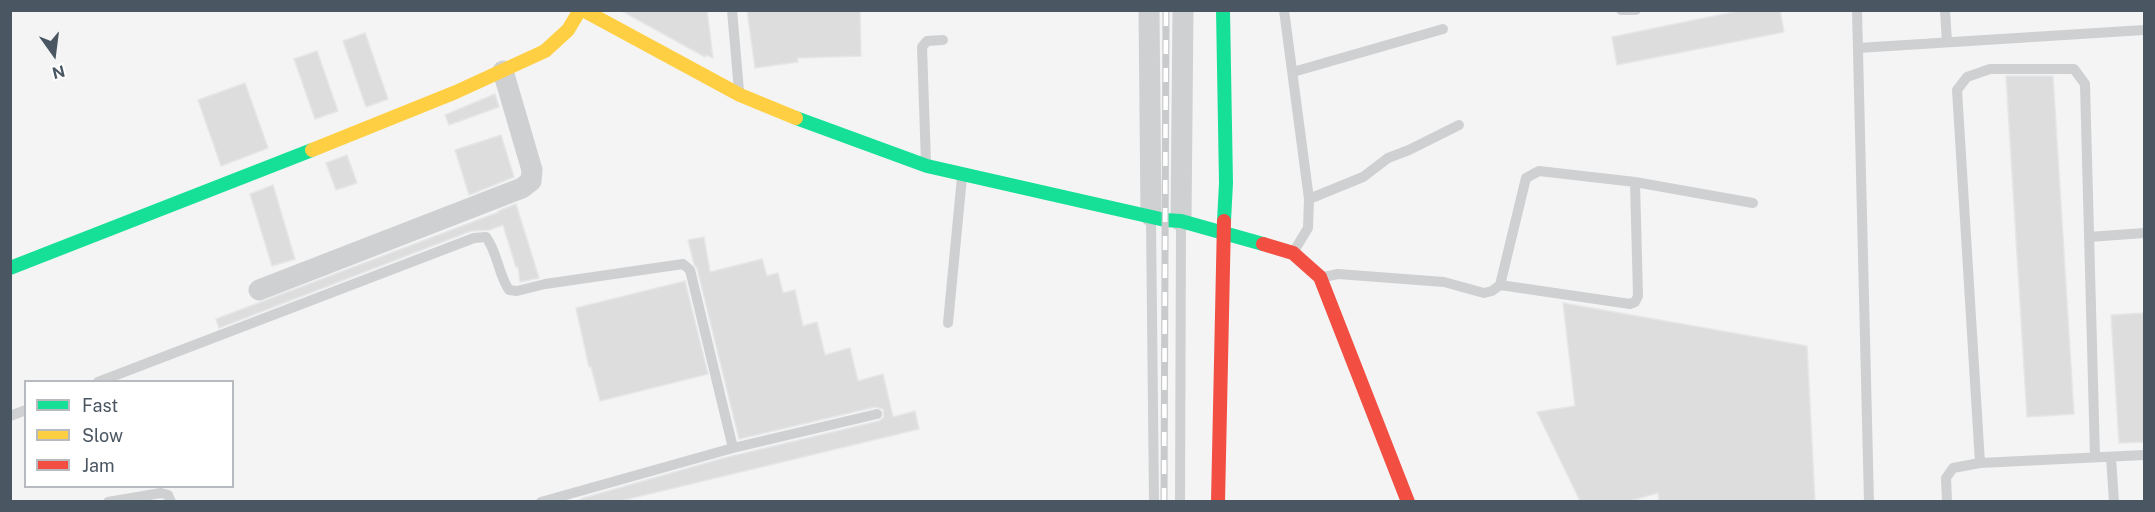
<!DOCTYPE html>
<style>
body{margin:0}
#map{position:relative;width:2155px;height:512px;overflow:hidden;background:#f4f4f4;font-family:"Public Sans",sans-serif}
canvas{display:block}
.frame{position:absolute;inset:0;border:12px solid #4a5661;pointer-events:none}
.legend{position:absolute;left:24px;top:380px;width:210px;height:108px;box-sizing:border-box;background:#fff;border:2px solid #b7bbc0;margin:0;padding:8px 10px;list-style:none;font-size:18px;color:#4a5661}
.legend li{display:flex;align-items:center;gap:12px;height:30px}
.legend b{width:30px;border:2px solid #b7bbc0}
.north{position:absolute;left:24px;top:24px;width:60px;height:60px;-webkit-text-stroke:4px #fff;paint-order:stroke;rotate:166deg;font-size:16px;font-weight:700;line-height:24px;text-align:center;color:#4a5661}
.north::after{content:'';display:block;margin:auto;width:21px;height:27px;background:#4a5661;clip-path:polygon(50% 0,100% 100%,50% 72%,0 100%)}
</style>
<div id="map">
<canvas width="2155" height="512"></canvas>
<div class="frame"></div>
<ul class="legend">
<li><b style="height:8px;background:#16e098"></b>Fast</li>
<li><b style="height:8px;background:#ffcf43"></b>Slow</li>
<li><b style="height:8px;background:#f24e42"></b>Jam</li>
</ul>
<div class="north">N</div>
</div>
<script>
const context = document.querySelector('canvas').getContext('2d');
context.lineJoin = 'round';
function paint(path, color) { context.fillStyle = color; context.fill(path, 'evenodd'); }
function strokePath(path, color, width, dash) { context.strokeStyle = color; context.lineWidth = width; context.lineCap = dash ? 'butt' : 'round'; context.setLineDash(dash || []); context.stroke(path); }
const building = new Path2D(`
 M620 10H707L713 58 706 55 705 57Z
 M747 10H860L861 56 797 58 798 62 755 68Z
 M1743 10H1780L1784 32 1617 65 1612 37Z
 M365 33 388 99 366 107 343 41Z
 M317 51 338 111 315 119 294 59Z
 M2006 76H2053L2074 414 2027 417Z
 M245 83 268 148 221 166 198 100Z
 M495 94 499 107 449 125 445 115Z
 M501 135 514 177 469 195 455 150Z
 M347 155 357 183 336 190 326 163Z
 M273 185 295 259 272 266 250 194Z
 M516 204 539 278 520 282 518 267H516L503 225 489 230 471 231 219 328 216 319 499 212 498 211Z
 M704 237 710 272 762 259 767 276 778 273 783 293 795 290 803 326 817 322 825 355 850 348 858 381 883 374 893 417 915 411 919 429 620 501H580V499L724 458 879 421 884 417 883 409 875 407 739 439 697 268 694 264 688 240Z
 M685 281 708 374 600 401 591 367H589L576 308Z
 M1563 303 1807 346 1815 501H1659L1658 493 1629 501H1580L1537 412 1575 406Z
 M2145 313V442L2119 443 2111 315Z`);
paint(building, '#ddddde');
strokePath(building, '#e5e6e7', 1.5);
strokePath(new Path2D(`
 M732 10 739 91
 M1284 10 1309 199 1308 228 1294 251
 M1621 10H1636
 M1857 10 1869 502
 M1945 10 1947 42
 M1858 48 2144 30
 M1293 72 1443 29
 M926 163 922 47 927 41 943 40
 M1309 199 1363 177 1388 158 1409 150 1459 125
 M1151 220 1154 502
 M2089 237 2144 233
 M1324 277 1338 274 1444 282 1484 293 1492 291 1500 285 1526 178 1539 171 1635 182 1753 203
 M1500 285 1630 304 1635 302 1638 296 1635 182
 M948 323 962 177
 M98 382 453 246 474 238 486 237C498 253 498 274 509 290L517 291 545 284 683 264 690 270 733 448 877 414
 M10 416 26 410
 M2111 457 2114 502
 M1980 463 1957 90 1967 77 1990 69H2074L2085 84 2095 457
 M108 502 161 493 168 495 171 502
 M541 502 733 448
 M1180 502 1181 225
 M1947 502 1946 478 1953 468 1980 463 2144 455`), '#ced0d2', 10);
strokePath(new Path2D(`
 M1149 10 1151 216
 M1181 221 1183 10
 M259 290 522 188 531 181 532 170 503 71`), '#ced0d2', 21);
strokePath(new Path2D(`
 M1223 10 1226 183 1224 221
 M796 118 927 166 1165 220 1181 221 1263 244
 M10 268 312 150`), '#16e098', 14);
strokePath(new Path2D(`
 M583 10 740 95 796 118
 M312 150 456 92 545 51 568 30 580 10`), '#ffcf43', 14);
strokePath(new Path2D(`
 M1263 244 1293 253 1320 277 1408 502
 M1218 502 1224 221`), '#f24e42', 14);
const rail = new Path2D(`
 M1164 502 1166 10`);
strokePath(rail, '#c9cacc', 7);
strokePath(rail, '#fff', 4.5, [14]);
</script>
